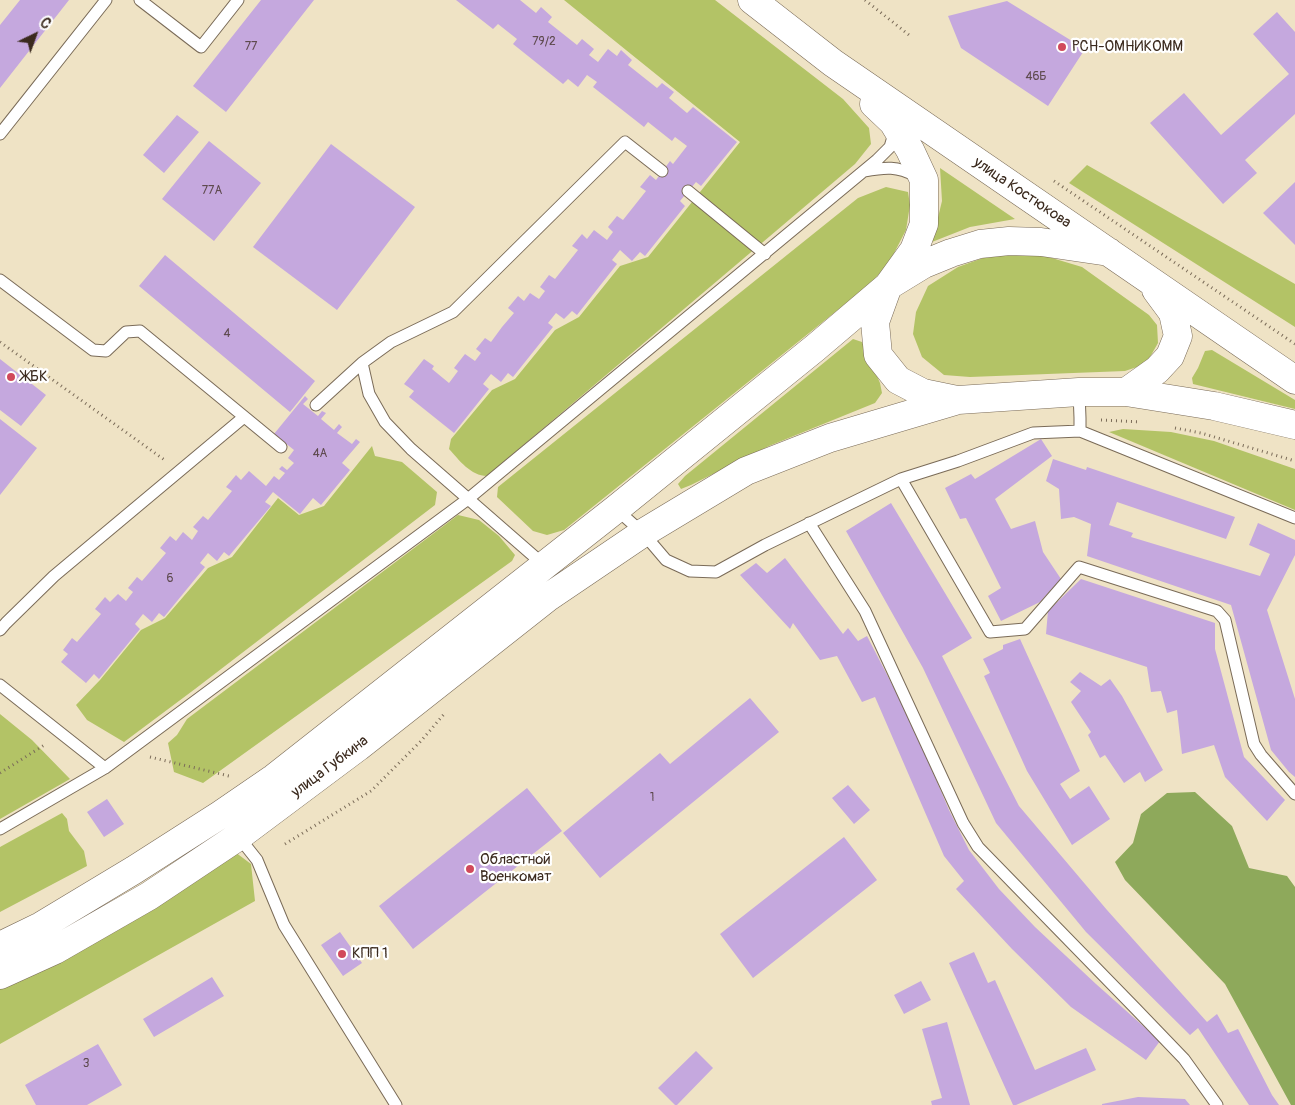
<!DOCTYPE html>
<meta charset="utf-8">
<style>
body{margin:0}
#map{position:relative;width:1295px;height:1105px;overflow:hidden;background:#efe3c5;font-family:Pangolin,sans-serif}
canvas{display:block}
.north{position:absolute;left:10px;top:10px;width:50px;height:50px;-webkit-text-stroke:4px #fff;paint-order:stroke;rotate:42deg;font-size:14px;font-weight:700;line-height:20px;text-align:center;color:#3b2a1e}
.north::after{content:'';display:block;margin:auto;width:18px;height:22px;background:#3b2a1e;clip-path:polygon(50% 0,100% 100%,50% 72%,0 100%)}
</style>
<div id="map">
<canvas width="1295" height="1105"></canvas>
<div class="north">С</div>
</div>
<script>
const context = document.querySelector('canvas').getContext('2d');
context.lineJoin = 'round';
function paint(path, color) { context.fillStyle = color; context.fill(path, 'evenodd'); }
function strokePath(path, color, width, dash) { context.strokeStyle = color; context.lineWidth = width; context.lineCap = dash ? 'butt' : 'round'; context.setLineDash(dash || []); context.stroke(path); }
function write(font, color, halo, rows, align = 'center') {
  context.font = font + ' Pangolin,sans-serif'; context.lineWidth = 4.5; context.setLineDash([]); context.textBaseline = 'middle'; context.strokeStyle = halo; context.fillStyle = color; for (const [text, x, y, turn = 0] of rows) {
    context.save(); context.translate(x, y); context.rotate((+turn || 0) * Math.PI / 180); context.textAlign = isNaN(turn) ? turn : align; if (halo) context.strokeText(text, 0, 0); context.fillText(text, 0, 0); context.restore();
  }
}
paint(new Path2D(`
 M564 0H715L843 99 869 128 871 144 855 164 487 476C471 476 459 460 449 449L451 439 492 390 515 379 555 330 579 317 620 266 648 257 740 142Z
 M1087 165 1295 284V327L1069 183Z
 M940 168 1015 219 970 227 932 242 942 201Z
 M886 187 908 192 910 205 906 230 889 263 870 284 564 530 547 535 533 531 497 497 498 487 858 198Z
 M1008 255H1042L1082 267 1149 315 1157 325 1158 343 1146 364 1125 371 970 377 944 375 922 357 913 334 916 312 928 286 958 267 983 258Z
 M853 339 862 342 880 383 882 393 875 403 769 446 691 485 681 489 678 484 685 476Z
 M1212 350 1295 400V409L1193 384 1192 378 1198 368 1205 351Z
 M1123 429 1171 432 1214 441 1295 469V510L1109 432Z
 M372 446 375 456 402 462 437 492 435 505 195 689 124 742 87 720 76 705 100 680 141 630 165 618 208 568 232 557 278 498 299 515 324 506Z
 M458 515 479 520 499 536 515 555 512 561 203 783 174 772 168 743 177 735 187 719Z
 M0 714 32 740 70 779 0 819Z
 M62 813 67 819 69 831 84 851 87 866 0 912V847Z
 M235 852 251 864 255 901 0 1044V987Z`), '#b3c366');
paint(new Path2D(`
 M1195 792 1232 826 1249 868 1287 876 1295 887V1105H1291L1225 984 1125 880 1115 862 1133 843 1141 814 1167 793Z`), '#8ea95b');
paint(new Path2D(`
 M20 0H69L0 88V25Z
 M261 0H314L226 112 193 86Z
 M456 0H520L536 13 541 7 552 17 548 22 577 45 582 39 594 49 589 55 598 62 608 49 617 56 621 50 632 60 628 65 657 88 662 83 674 92 669 98 687 113 693 107 737 142 701 186 696 182 680 201 685 206 645 256 640 252 632 261 620 250 612 260 617 264 577 315 572 311 564 319 556 313 548 323 553 327 513 377 508 373 501 382 491 374 483 384 489 389 454 433 409 397 414 391 404 384 424 359 434 366 432 369 449 383 458 371 454 368 465 354 475 361 481 353 476 349 485 338 491 342 502 327 514 313 508 308 518 296 524 301 530 293 539 299 545 291 540 287 549 275 555 279 578 250 572 246 582 234 587 239 594 230 607 240 613 232 608 227 617 216 623 220 646 191 640 187 650 175 656 180 670 161 673 164 687 146 675 137 672 141 648 122 644 127 593 87 597 82 587 75 578 87 568 79 563 84 513 44 517 39 498 24 493 29Z
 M1007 1 1085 49 1048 106 961 48 948 16Z
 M1277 12 1295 32V114L1245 160 1257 173 1223 204 1150 123 1184 93 1221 135 1289 74 1253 34Z
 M177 115 199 132 164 173 143 155Z
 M209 141 261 183 214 241 162 199Z
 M331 144 415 207 337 310 253 247Z
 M1295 182V245L1263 213Z
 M165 255 315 381 290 412 139 286Z
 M0 359 46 395 21 426 0 410Z
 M305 396 308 399 303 404 318 416 322 411 326 413 321 419 334 430 339 424 342 427 337 433 352 444 356 439 360 442 342 463 350 470 321 505 313 498 300 514 273 492 265 502 271 506 229 556 224 552 217 561 208 553 200 563 205 567 164 617 159 613 152 622 143 614 135 624 140 629 99 679 94 674 86 683 61 662 68 654 63 650 72 638 77 642 101 614 95 609 105 597 110 602 118 594 126 601 133 592 128 588 137 577 142 581 166 553 160 548 170 536 176 541 183 532 192 540 198 531 193 527 203 516 208 520 232 491 226 487 236 475 241 480 249 471 266 486 274 476 279 480 285 473 279 469 282 466 287 470 294 463 288 458 294 450 274 434Z
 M0 419 37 448 0 495Z
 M1041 439 1052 456 995 499 1011 529 1035 521 1043 552 1061 579 1040 602 1001 621 988 596 1001 588 966 518 960 519 945 488 971 474 975 479Z
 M1053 459 1086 470 1087 467 1235 517 1226 539 1117 502 1109 525 1133 533 1131 537 1260 576 1270 554 1249 545 1258 523 1295 540V555L1267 610 1295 699V777L1289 772 1271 750 1231 605 1087 556 1091 524 1074 517 1061 519 1059 489 1046 481Z
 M891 503 972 638 942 656 1019 806 1107 910 1207 1022 1217 1014 1228 1033 1238 1029 1272 1095 1279 1105H1249L1198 1028 1190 1035 1086 932 996 823 923 668 846 531Z
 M785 558 843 634 848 628 858 641 867 636 912 723 949 810 969 850 999 889 1035 927 1096 984 1160 1041 1146 1060 1071 1007 1012 949 956 889 964 881 944 856 875 697 862 702 837 656 820 660 793 623 790 629 740 575 756 563 767 573Z
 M1081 579 1215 623V649L1244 757 1285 800 1267 821 1225 777 1214 745 1182 754 1177 710 1167 713 1161 691 1151 692 1147 667 1046 634 1048 611Z
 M1020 639 1080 771 1060 784 1070 799 1089 786 1110 819 1072 845 1027 771 984 676 990 673 983 659 1003 649V645Z
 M1080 672 1101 686 1110 679 1122 696 1163 770 1145 782 1140 772 1124 783 1105 755 1100 758 1088 735 1091 732 1071 702 1081 691 1070 682Z
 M750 698 779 732 600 878 563 833 660 753 670 764Z
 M848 785 870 810 854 824 832 798Z
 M527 788 562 831 413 949 379 906Z
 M107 799 124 824 104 837 87 812Z
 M844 837 877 880 753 978 720 934Z
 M340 932 362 963 343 976 321 945Z
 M974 952 988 983 995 980 1035 1070 1086 1048 1096 1070 1016 1105H1013L949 963Z
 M212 977 224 996 154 1037 143 1019Z
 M921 981 931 1000 904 1014 894 995Z
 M947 1022 970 1105H932L931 1101 942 1098 922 1029Z
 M98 1044 122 1085 87 1105H36L25 1085Z
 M696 1051 713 1068 677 1105H675L658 1088Z
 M1138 1097 1185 1099 1190 1105H1102V1104Z`), '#c5a8de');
const service = new Path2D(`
 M140 0 201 47 238 0
 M0 134 106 0
 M864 171C886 167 897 166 916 176
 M688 191 765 254
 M0 280 93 350 106 351 126 332 140 331 281 447
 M362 363 369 394 385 422 411 449 544 565
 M1079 392 1080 418V431L1295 518
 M316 405 362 363 391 342 453 312 625 142 662 171
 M901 479 990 632 1025 629 1079 567 1217 611 1225 620 1254 744 1261 755 1295 794
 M616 509 643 533 666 560 690 571 716 572 765 545 901 479 958 461 1033 433 1080 431
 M809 523 865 611 963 823 978 847 1135 1008 1184 1059 1217 1105
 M0 630 6 623 54 576 244 417
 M0 685 105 768
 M0 829 105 768 468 499 877 160 890 147 895 130
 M238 836 257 860 284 925 396 1105`);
const secondary = new Path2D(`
 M752 0 833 63 1295 380
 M874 104 893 122 910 150 924 180V224L914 250 888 286 875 322 878 355 898 380 923 393 957 400
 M1126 392 1157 370 1170 356 1178 336 1173 313 1156 290
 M0 946 41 926 134 870 220 815 274 778 616 509 815 348 888 286 924 264 951 253 980 244 1009 241 1041 242 1109 252
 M0 975 55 950 149 896 239 836 358 747 547 598 643 533 746 471 830 438 958 400 1079 392H1126L1214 406 1295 425`);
strokePath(service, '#7a6b58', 13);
strokePath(secondary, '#7a6b58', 29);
strokePath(new Path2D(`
 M865 0 909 35
 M1054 181 1295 344
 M0 342 166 461
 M1101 420 1140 422
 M1175 428 1201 433 1295 461
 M150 757 229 776
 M0 773 46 744
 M285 844 371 791 421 741 445 713`), '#7a6b58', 3, [1, 4]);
strokePath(service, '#fff', 11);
strokePath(secondary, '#fff', 28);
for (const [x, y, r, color] of [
 [1062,47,5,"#d1495b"],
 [11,377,5,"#d1495b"],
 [470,869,5,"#d1495b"],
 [342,954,5,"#d1495b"]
]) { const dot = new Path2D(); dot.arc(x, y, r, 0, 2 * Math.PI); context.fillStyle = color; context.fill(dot); strokePath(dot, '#fff', 2); }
write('12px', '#5e4a4e', null, [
 ["79/2",544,42],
 ["77",251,47],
 ["46Б",1036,77],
 ["77А",212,191],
 ["4",227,334],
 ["4А",320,454],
 ["6",170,579],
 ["1",652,798],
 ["3",86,1064]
]);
write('15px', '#3b2a1e', '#fff', [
 ["РСН-ОМНИКОММ",1072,47],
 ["ЖБК",21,377],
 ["Областной",480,860],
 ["Военкомат",480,877],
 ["КПП 1",352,954]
], 'left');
write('15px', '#3b2a1e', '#fff', [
 ["улица Костюкова",1022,193,34],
 ["улица Губкина",330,767,-37]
]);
</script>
